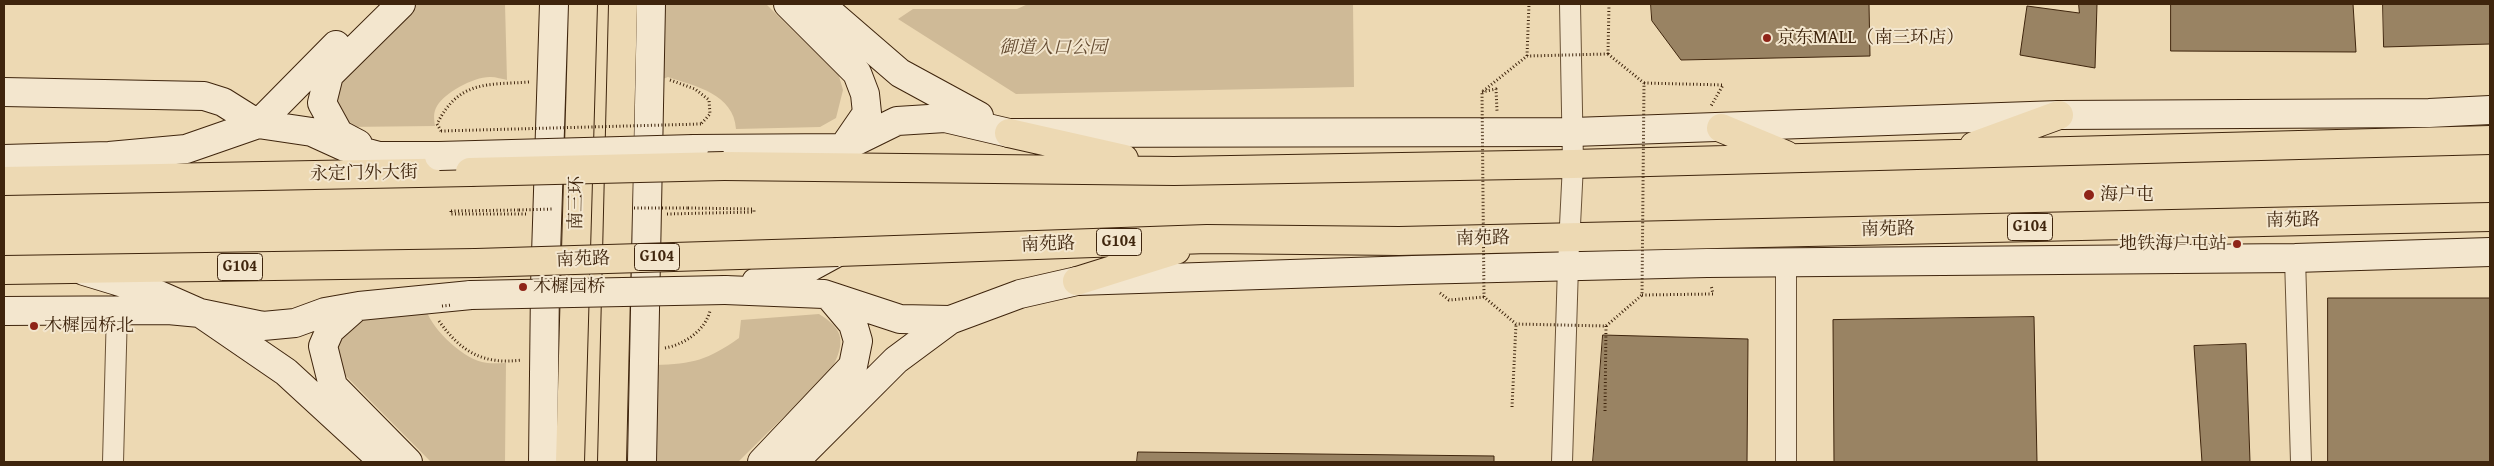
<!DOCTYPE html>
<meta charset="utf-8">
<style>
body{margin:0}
#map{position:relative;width:2494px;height:466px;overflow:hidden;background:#edd9b3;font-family:"Gentium Book Plus",serif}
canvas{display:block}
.frame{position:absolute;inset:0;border:5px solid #3f250d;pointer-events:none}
</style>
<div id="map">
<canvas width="2494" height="466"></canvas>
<div class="frame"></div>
</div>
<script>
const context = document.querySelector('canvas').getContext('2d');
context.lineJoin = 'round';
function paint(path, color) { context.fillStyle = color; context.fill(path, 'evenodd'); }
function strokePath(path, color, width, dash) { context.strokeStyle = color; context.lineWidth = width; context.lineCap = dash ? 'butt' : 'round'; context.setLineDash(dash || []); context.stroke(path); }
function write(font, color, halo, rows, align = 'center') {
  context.font = font + ' "Gentium Book Plus","Noto Serif SC",serif'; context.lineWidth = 4; context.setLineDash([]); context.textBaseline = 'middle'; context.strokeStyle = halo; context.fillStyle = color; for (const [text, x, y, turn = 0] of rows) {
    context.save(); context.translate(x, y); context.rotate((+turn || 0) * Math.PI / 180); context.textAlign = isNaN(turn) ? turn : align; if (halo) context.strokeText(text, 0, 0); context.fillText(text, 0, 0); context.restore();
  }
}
paint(new Path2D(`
 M407 4H505L507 80C502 79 496 77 491 77 475 76 444 93 437 106 433 113 434 118 435 126L345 127 330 109 338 75Z
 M665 4H766L839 76 843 90 836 118 820 127 736 129C734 94 695 86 668 77L663 79Z
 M1028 4H1353L1354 87 1016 94 898 19 913 9H1017Z
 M425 305C428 326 461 357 482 362 489 364 498 363 506 363L505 462H431L335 365V321Z
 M819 314C845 330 845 342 832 369L738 462H656L655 365C693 364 708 360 739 338L741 320Z`), '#cfba97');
const building = new Path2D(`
 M1651 4H1869L1870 56 1681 60 1652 21Z
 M2079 4H2097L2095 68 2020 55 2027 6 2079 13Z
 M2171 4H2353L2356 52 2171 51Z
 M2383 4H2490V44L2384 47Z
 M2328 298H2490V462H2328Z
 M2034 317 2037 462H1834L1833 320Z
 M1603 335 1748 339 1747 462H1593Z
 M2246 344 2250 462H2202L2194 346Z
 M1138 452 1494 456V462H1137Z`);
paint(building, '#998363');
strokePath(building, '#3f250d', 1);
const street = new Path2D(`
 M2295 258 2301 462
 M113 462 117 310
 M1562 462 1568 266 1573 164 1570 4
 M1786 462V262`);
const secondary = new Path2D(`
 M788 4 857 73 865 94 867 113 845 145
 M820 4 900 73 979 116
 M4 92 204 96 223 102 258 124
 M258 124 336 45
 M358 144 339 134 322 103 329 75 401 4
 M694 149 842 148 897 121 945 118 1009 133 1573 132 2059 115 2429 113 2490 110
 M4 159 109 156 186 149 258 124 312 132 345 147 379 156H439
 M84 271 150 291 200 313 286 372 384 462
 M756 282 805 270 838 252
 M725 290 824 294 900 319 950 320
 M356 307 330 330 323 346 333 386 408 462
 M4 311 168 310 200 313 263 326 295 323 325 312 359 306 471 295
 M543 462 545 286 554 4
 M642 462 651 4
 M762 462 853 366 858 341 853 324 831 298
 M794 462 896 360 950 320 1020 294 1077 281 1413 270 1707 263 2295 258 2490 252`);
const highway = new Path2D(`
 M1721 128 1786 155
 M1009 133 1124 159
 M1974 146 2059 115
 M724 166 1174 171 1573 164 2490 140
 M4 181 470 172
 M838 252 1207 239 1399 241 2490 217
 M4 270 476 263
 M1077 281 1176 250
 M570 462 583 4
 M612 462 623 4`);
strokePath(street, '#6a5236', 22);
strokePath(secondary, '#3f250d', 30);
strokePath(highway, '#3f250d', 30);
strokePath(new Path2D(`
 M1608 54 1609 4
 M1527 56 1529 4
 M670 80 695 89 709 100 710 114 701 124
 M1644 83 1723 85 1711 106
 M1482 92 1496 89 1497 111
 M441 131 437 124C459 80 487 85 529 82
 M688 208 754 209
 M451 211V214H527
 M451 211 519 210
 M667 214 754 212V209
 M1440 293 1449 300 1484 297
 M1642 295 1713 294 1711 285
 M439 321C461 352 483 365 522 360
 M665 348C683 345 705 331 710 311
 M1512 407 1516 324
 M1605 411 1606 326`), '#3f250d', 3, [1, 2.5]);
strokePath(street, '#f3e6ce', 20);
strokePath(secondary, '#f3e6ce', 28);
strokePath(highway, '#edd9b3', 28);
const secondaryBridge = new Path2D(`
 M439 156 694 149
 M471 295 725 290`);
const highwayBridge = new Path2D(`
 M470 172 724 166
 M476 263 838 252`);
strokePath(secondaryBridge, '#3f250d', 30, []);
strokePath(highwayBridge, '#3f250d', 30, []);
strokePath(new Path2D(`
 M1608 54 1644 83 1642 295 1606 326 1516 324 1484 297 1482 92 1527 56Z
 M441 131 701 124
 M634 208H688
 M519 210 553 209
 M442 306 452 305`), '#3f250d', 3, [1, 2.5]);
strokePath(secondaryBridge, '#f3e6ce', 28);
strokePath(highwayBridge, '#edd9b3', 28);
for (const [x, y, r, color] of [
 [1767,38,5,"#8f2418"],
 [2089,195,6,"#8f2418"],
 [2237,244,5,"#8f2418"],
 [523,287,5,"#8f2418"],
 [34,326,5,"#8f2418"]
]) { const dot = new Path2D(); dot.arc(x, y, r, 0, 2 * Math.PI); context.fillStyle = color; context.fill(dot); strokePath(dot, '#f3e6ce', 2); }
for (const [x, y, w] of [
 [2030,227,45],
 [1119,242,45],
 [657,257,45],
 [240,267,45]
]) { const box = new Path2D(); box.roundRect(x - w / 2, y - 13.5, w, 27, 4); context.fillStyle = '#f3e6ce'; context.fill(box); strokePath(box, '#3f250d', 1); }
write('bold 16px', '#3f250d', null, [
 ["G104",2030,227],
 ["G104",1119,242],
 ["G104",657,257],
 ["G104",240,267]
]);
write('18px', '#3f250d', '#f3e6ce', [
 ["京东MALL（南三环店）",1777,38],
 ["海户屯",2100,195],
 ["地铁海户屯站",2227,244,"right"],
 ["木樨园桥",533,287],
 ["木樨园桥北",44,326]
], 'left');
write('italic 18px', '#634a30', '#f3e6ce', [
 ["御道入口公园",1053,48]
]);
write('18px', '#3f250d', '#f3e6ce', [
 ["永定门外大街",364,174,-1],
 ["南三环",577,203,-89],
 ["南苑路",2293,221,-1],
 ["南苑路",1888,230,-1],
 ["南苑路",1483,239,-1],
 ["南苑路",1048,245,-2],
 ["南苑路",583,260,-2]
]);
</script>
